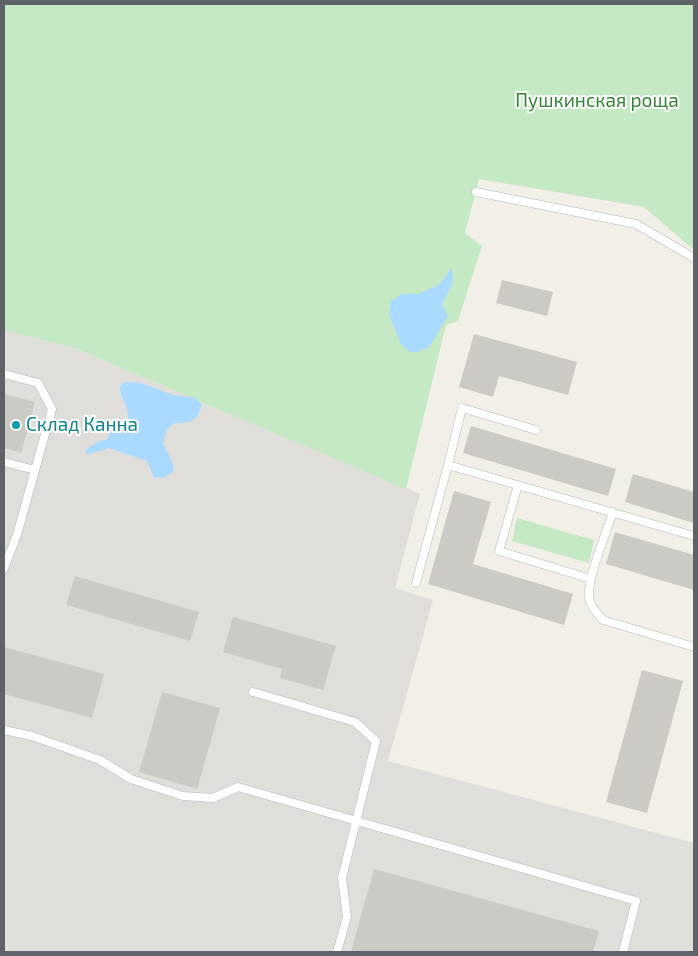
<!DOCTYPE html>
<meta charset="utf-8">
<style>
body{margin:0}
#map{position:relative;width:698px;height:956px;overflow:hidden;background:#f1efe8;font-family:"Exo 2",sans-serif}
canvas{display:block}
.frame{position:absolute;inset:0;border:5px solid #5f6368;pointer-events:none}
</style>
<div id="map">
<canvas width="698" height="956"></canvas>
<div class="frame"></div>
</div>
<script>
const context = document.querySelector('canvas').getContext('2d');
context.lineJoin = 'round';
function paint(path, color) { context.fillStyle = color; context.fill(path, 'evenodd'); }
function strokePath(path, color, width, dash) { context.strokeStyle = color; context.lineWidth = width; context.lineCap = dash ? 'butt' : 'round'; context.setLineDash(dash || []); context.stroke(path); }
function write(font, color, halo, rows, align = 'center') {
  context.font = font + ' "Exo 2",sans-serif'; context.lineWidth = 4; context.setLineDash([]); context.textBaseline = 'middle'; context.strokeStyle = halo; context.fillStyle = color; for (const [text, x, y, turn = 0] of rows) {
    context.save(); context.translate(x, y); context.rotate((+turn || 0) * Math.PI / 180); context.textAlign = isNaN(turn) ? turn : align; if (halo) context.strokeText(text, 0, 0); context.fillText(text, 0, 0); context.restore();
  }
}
paint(new Path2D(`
 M4 330 77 349 420 494 395 588 433 600 388 761 694 843V952H4Z`), '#e0deda');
paint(new Path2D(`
 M4 4H694V250L644 207 479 179 465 233 482 246 458 321 446 325 406 489 77 349 4 330Z
 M517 518 594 540 589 563 512 541Z`), '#c5e8c5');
paint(new Path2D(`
 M451 269C457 284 447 291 442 305L448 316 429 347 417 352H410L401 344 389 314 391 301 402 294H418L439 285Z
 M125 382 141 383 173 395 195 398 202 404C198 421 191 423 175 423L167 429 163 443 174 466 173 472 164 478 154 477 147 461 109 448 86 455 87 448 98 442 107 439 114 428 128 421C131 407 119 399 120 386Z`), '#aadaff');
paint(new Path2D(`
 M502 280 553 292 547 316 496 303Z
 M474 334 577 362 568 395 499 376 493 397 459 387Z
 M4 394 35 402 21 453 4 448Z
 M471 426 616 469 608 496 463 453Z
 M633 474 694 492V523L625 502Z
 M454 491 491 502 473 564 573 594 564 625 428 584Z
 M615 532 694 555V590L606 564Z
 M75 576 199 612 190 641 66 605Z
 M233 617 336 646 323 690 280 678 282 669 223 652Z
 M4 647 104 674 92 718 4 694Z
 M642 670 683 681 647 813 606 802Z
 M162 692 220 708 197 789 139 772Z
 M374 869 599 931 593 952H351Z`), '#cccac5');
const lane = new Path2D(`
 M476 192 636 224 694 258
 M4 374 38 383 52 409 17 535 4 568
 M536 430 462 408 448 465 694 536
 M4 462 35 470
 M518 485 499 551 591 579
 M613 512C606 533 588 576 589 596 589 605 597 613 603 620L694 647
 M416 583 448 465
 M253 692 355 722 376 741 342 878 347 917 337 952
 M4 730 32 736 100 760 131 779 183 796 213 798 238 787 636 901 623 952`);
strokePath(lane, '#b5b8bc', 9);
strokePath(lane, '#fff', 8);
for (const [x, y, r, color] of [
 [16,425,5,"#0f9aa8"]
]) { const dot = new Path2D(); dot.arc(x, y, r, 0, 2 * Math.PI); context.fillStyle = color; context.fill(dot); strokePath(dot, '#fff', 2); }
write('19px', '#348238', '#fff', [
 ["Пушкинская роща",597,101]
]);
write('19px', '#0d838f', '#fff', [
 ["Склад Канна",26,425]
], 'left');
</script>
